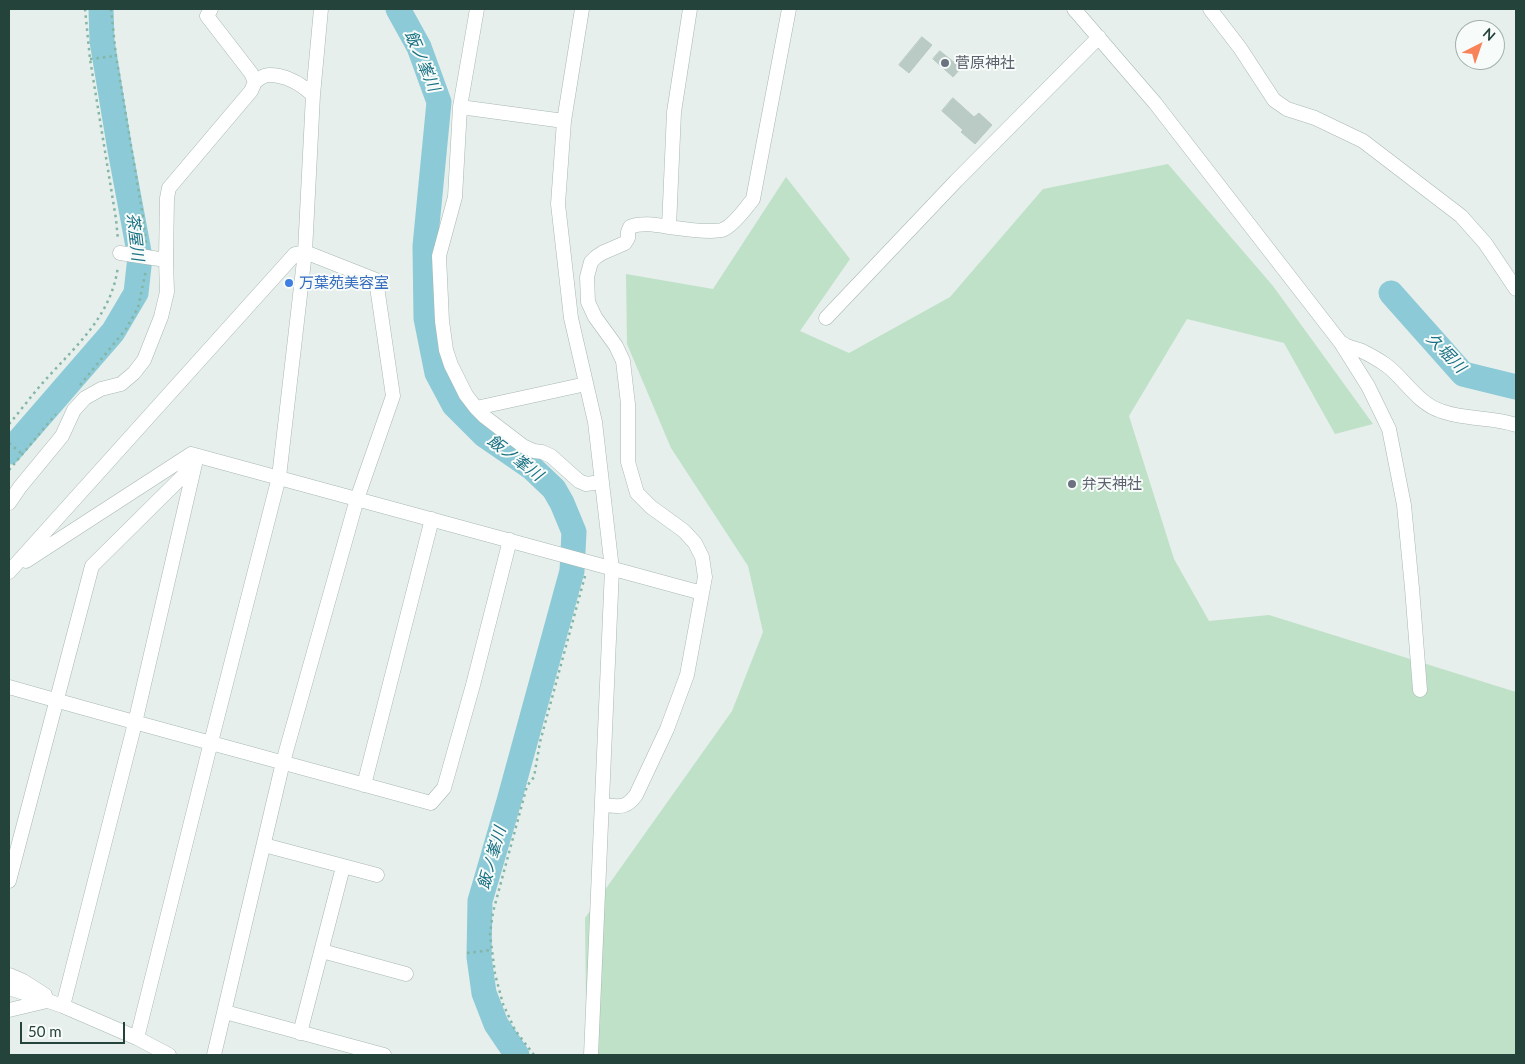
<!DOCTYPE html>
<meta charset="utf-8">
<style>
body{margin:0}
#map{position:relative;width:1525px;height:1064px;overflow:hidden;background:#e6efeb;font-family:Lato,sans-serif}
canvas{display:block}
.frame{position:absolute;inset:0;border:10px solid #23433b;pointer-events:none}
.north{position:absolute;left:1455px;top:20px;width:50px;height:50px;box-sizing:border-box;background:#f7fbf9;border:1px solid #a2b1ad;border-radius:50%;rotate:41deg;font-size:14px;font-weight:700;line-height:20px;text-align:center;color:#23433b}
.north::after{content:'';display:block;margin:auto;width:18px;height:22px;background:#f98359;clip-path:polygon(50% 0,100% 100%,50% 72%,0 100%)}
.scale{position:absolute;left:20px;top:1022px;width:105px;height:22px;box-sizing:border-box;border:2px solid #23433b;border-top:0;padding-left:6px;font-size:15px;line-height:18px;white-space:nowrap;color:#23433b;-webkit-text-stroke:4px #f7fbf9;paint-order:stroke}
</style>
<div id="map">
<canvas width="1525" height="1064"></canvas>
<div class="frame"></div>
<div class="north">N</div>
<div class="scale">50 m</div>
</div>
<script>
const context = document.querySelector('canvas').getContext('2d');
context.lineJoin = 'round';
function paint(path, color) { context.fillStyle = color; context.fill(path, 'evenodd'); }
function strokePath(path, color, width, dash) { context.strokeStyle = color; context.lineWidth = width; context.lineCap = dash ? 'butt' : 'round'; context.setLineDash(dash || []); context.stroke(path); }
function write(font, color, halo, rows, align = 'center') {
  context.font = font + ' Lato,"Noto Sans JP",sans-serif'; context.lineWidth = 4; context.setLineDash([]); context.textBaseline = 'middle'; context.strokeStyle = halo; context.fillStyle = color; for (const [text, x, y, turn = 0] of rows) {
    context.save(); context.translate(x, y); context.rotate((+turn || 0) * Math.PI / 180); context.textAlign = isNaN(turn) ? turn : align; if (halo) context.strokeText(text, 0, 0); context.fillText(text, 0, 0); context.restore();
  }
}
paint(new Path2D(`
 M1168 164 1273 286 1373 424 1335 434 1284 343 1187 319 1129 416 1174 559 1209 621 1269 615 1516 692V1055H594L586 1005 585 918 732 711 763 632 748 566 671 448 627 344 626 274 713 289 786 177 850 259 800 331 849 353 950 297 1043 189Z`), '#bee1c8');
strokePath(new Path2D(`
 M398 9 419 47 439 102 425 246 426 318 437 373 454 405 484 435 532 468 554 489 562 503 574 532 572 571 509 801 480 901 479 957 484 993 496 1024 517 1055
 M1391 293 1463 374 1516 387
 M9 452 113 332 136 293 140 257 120 150 102 41 101 9`), '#8bcad6', 25);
const building = new Path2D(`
 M922 37 932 45 909 73 899 65Z
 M940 51 961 68 953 77 933 59Z
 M953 98 974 117 979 113 992 125 975 144 961 132 963 130 942 111Z`);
paint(building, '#bacac4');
strokePath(building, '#b7cac2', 1);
const minor = new Path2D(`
 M477 9 460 107 564 121
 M582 9 564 121 558 204 571 318 595 422 612 569 591 1055
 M690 9 674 112 669 227C683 229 709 233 722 230 732 227 747 207 753 199L789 9
 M1074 9 1155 103 1341 343 1368 386 1389 429 1404 505 1412 588 1420 690
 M1210 9 1240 48 1274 100 1287 109 1315 118 1363 141 1461 216 1485 243 1516 289
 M255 82C259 79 263 75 269 75 286 75 301 84 313 95
 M460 107 455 197 439 256 442 321 446 350 451 365 466 395 476 408 485 417 523 446 534 451 542 452 551 456 579 481 586 484 602 482
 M166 260 167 198 169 188 251 91 255 82 251 73 207 16 211 9
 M826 318 956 181 1099 37
 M1342 343C1348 348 1355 348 1362 351 1370 355 1379 360 1386 365 1405 379 1417 403 1441 411 1465 420 1494 417 1516 425
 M476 408 586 384
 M9 503 20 487 62 436 74 410 85 398 101 389 121 384 134 373 144 360 161 317 167 292 166 260 120 253
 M26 561 191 454 702 593
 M9 572 295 254 305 252 376 280 393 396 357 499 283 762 214 1055
 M9 687C149 727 290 764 431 803L444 788 473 685 510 540
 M364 785 432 519
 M602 805C618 806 625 810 636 795L667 729 687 675 705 577 702 557 695 543 684 531 651 507 637 493 628 462V404L623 361 616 346 595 317 588 302 587 277 591 262 596 257 602 253 625 243 628 238V232L630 227C642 222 657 225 669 227
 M264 845 377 875
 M9 881 92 566 194 465
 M322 951 406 974
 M9 975 23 981 45 995
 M9 988 63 1006 137 1038 169 1055
 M63 1006 135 723 195 464 191 454
 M9 1010 47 1001
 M225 1012 384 1055
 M300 1033 343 867
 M137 1038 211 742 279 477 305 252 313 95 321 9`);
strokePath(minor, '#a8b8b3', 15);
strokePath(new Path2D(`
 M85 9 90 59 116 219 118 240
 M111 9 116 56 143 217 146 243
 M90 59 115 56
 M80 385 126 329 138 308 146 270
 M9 424C22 409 34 392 48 377 79 343 112 314 118 266
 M9 443 22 454
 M9 470 56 414
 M467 953 491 950
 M534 1055 515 1030 503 1004 495 974 490 934 493 912 527 786 534 777 540 742 585 576`), '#84b5a6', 2.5, [2.5, 4]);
strokePath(minor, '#fff', 14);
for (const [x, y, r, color] of [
 [945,63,5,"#6b7280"],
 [289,283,5,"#3f7fe0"],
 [1072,484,5,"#6b7280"]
]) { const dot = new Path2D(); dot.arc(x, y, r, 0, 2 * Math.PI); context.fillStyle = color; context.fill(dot); strokePath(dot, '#f7fbf9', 2); }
write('15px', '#5b616d', '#f7fbf9', [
 ["菅原神社",955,63],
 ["弁天神社",1082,484]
], 'left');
write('15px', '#366cbe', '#f7fbf9', [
 ["万葉苑美容室",299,283]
], 'left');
write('italic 16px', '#187083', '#f7fbf9', [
 ["飯ノ峯川",422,61,67],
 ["茶屋川",135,237,83],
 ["久堀川",1446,353,46],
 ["飯ノ峯川",515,458,37],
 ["飯ノ峯川",492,858,-74]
]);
</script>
